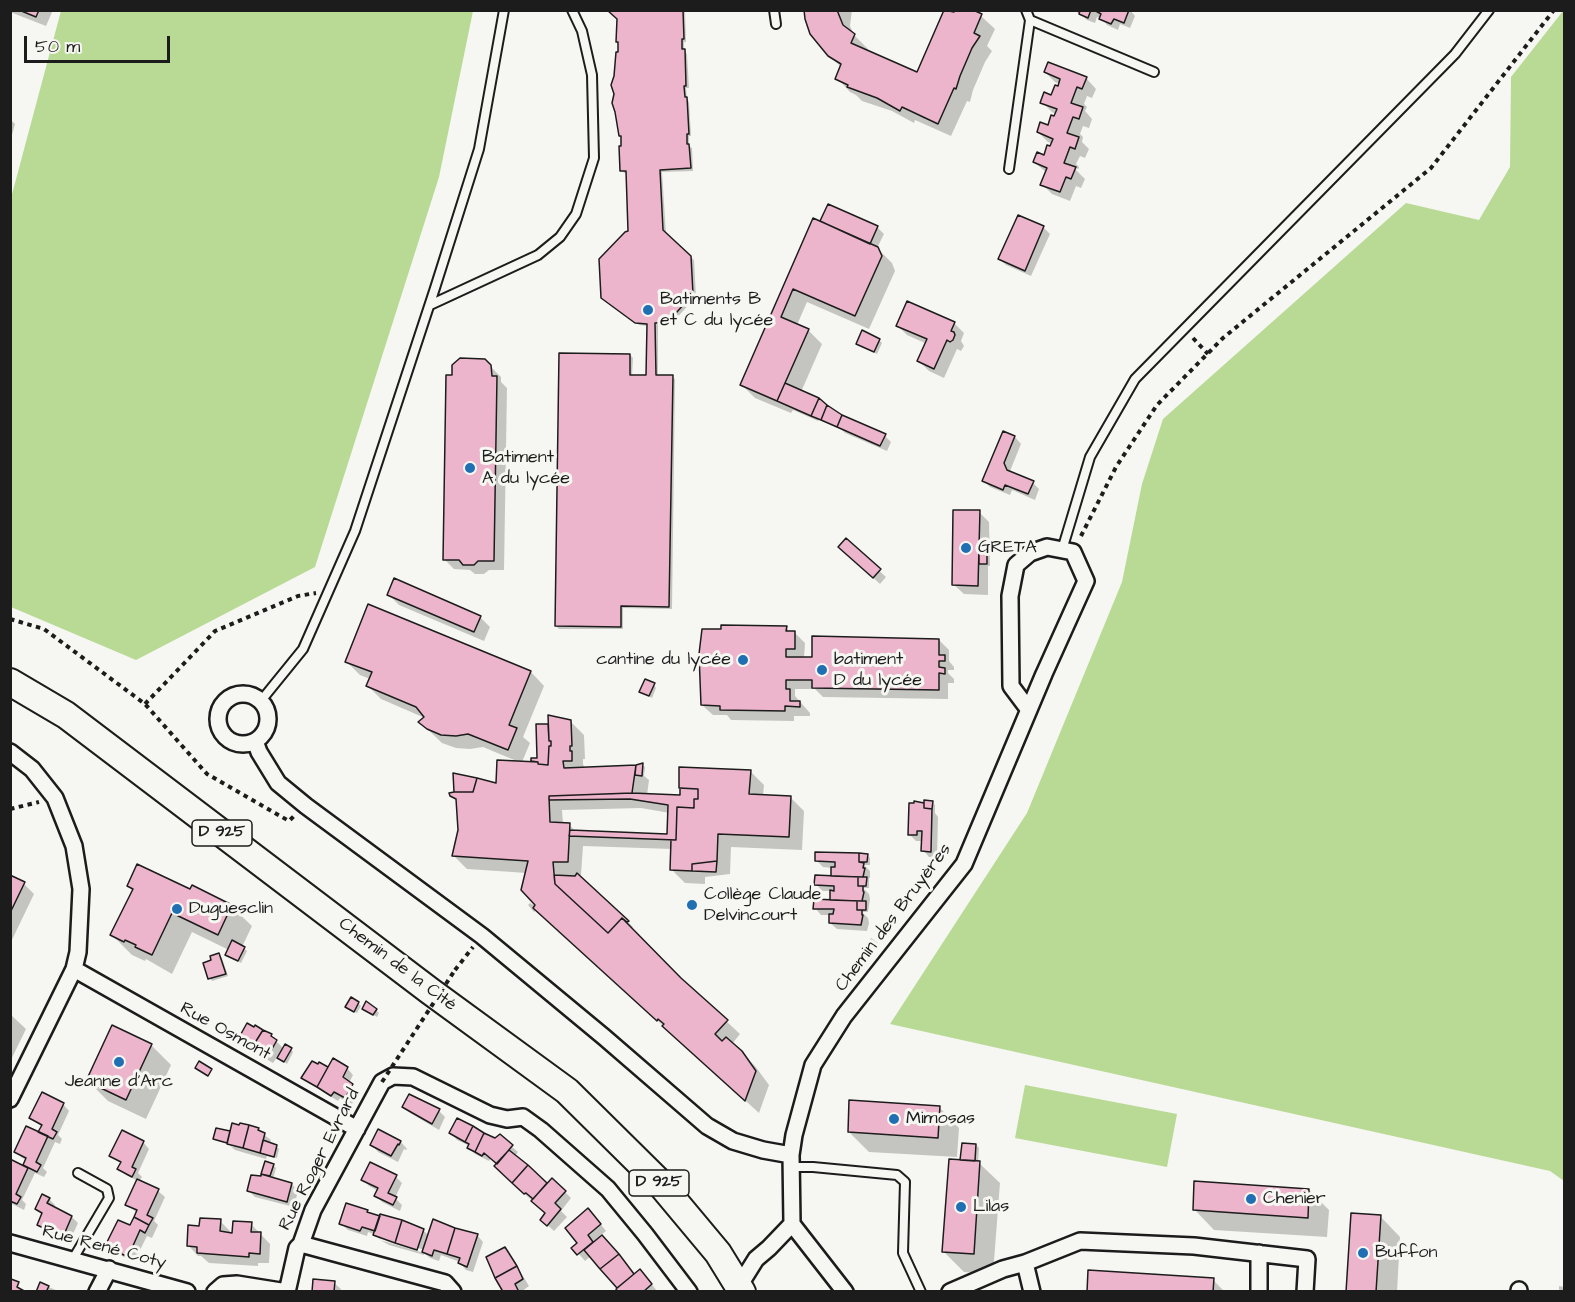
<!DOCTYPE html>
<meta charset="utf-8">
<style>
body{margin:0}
#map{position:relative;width:1575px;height:1302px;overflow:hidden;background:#f6f6f2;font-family:"Architects Daughter",sans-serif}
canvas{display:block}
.frame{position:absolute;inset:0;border:12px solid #1c1c1c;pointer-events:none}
.scale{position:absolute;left:24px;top:36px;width:146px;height:27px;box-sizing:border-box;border:3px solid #1c1c1c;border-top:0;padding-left:8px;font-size:18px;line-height:21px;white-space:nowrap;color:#1c1c1c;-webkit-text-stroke:4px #f6f6f2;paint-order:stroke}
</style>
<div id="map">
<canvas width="1575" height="1302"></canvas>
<div class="frame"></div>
<div class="scale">50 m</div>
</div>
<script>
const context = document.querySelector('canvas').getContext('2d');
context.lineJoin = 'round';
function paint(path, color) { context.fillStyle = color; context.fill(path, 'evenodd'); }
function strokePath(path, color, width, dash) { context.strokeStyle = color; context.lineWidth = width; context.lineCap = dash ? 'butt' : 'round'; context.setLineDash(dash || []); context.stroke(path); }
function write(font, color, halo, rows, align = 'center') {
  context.font = font + ' "Architects Daughter",sans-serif'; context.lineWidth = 6; context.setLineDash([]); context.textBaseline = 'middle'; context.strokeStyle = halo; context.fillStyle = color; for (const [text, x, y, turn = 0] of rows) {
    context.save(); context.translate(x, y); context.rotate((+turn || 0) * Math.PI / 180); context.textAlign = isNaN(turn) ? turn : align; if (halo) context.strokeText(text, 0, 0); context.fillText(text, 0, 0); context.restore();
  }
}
paint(new Path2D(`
 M61 11H473L439 177 315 567 136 660 11 607V198Z
 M1563 11H1564V1181L1550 1171 890 1024 1027 813 1122 582 1142 484 1163 419 1406 203 1479 220 1510 167 1511 77Z
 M1025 1085 1177 1114 1167 1167 1015 1138Z`), '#b8da94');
paint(new Path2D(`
 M10 10H53L46 26 10 12Z
 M609 10H685L686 42H684V51L687 54 689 88H686L687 99 689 102 691 136H689V146L692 148 693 171 662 172 666 234 694 260 696 297 671 324 658 325V376L672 377 675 379 672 609 623 608V629H559L556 626 630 355 633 358 632 376H647L648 326 639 325 605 301 630 232 628 173H624L622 170 623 138 620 135 618 19Z
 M806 10H852L850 26 854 35 868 49 866 51 918 74 946 10 955 14 981 16 995 29 987 46 992 51 985 62 973 90 970 102 967 101 951 136 915 120 914 123 892 111 862 101 856 95 850 92 837 78 841 67 829 55Z
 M1073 10H1130L1135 16 1130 28 1120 24 1118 30 1107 25 1101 18 1097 17 1095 23 1087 20 1080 14Z
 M1045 72 1086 78 1096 89 1092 98 1087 96 1084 104 1087 107 1085 111 1092 119 1089 128 1083 126 1080 134 1083 137 1082 142 1089 149 1085 158 1080 156 1076 164 1079 167V169L1073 167 1085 179 1081 188 1076 186 1070 201 1052 194 1042 184 1047 173 1034 162 1044 156 1053 144 1048 142 1038 132 1048 127 1056 114 1052 112 1042 102 1052 97 1060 84 1055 82Z
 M10 119 15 124 10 142Z
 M1018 217 1044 228 1050 234 1031 276 1006 265 1000 259Z
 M822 221 877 227 884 234 877 248 892 263 895 271 869 329 807 302 797 325 808 330 822 344 801 392 841 417 885 436 891 442 887 451 845 433 841 429 819 419 818 421 793 410 791 413 755 398 741 384 827 226Z
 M954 323 964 333 961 341 964 346 961 351 957 349 944 378 929 371 919 361 927 344 907 335 897 325Z
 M879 340 882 343 877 354 861 346 858 344Z
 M484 360 501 377V382L507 388 504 570H489L484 574H475L470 570 454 569 444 559 453 377Z
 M1003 432 1015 437 1021 444 1010 471 1011 474 1033 483 1039 489 1035 500 1012 490 1010 495 990 487 984 481Z
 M979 512 989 522 990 566H988V595L964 594 953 584Z
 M846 540 886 577 880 584 847 554Z
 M389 595 480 617 490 627 484 641 399 605Z
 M369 606 531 672 544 686 523 737 530 743 522 762 535 763 533 761 538 759V725H550L570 721 584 735 585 759H583V764L585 769 636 767 638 769 642 765 645 767 644 776 649 780 647 795 681 797 750 771 764 785 763 796 790 797 804 811 802 850 731 847 730 874 705 877V884L685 883 671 869 672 849 583 846 581 875H577L623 917 633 927 631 929 682 980 740 1034 732 1044 755 1066 769 1085 759 1113 536 910 534 912 528 905 530 903 535 906H539L527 873 467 869 454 856 460 830 458 802 451 796 498 785 519 762 483 747 470 749 456 748 442 743 420 722 425 718 381 699 368 686 370 679 360 675 346 661ZM641 808 670 813 669 836 577 832 569 825 563 824 562 810Z
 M786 627 791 633H795L805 643 804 658 939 640 949 650V661L954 667V670H948V673L954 679V683H948V699L823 697 815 689H795V696L810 713V716H794V721L731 720 727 715H713L702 705Z
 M654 685 656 688 652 698 641 692Z
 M932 802 935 805V813L938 817 937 858 929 857 923 850V841H916L909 834 920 805Z
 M867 855 870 858V865H864L870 871V878H869V888H863L869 894 870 899 868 912H862L868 918 869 923 867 931 837 929 830 923 831 915H821L815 908 831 901V891H822L816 884 832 877V868L823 867 817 861Z
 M10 877 24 884 34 894 10 944Z
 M128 886 190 891 231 906 252 926 242 947 247 951 241 963 227 955 229 950 192 932 172 974 146 959 145 961 132 955 112 935 133 891Z
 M871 938 878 943 872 949 867 944Z
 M219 955 222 958 228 976 212 981 210 978 213 961Z
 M358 1003 361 1006 357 1013 350 1010Z
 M376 1010 379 1013 377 1017 367 1011Z
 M10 1014 26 1029 10 1062Z
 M254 1029 271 1036 284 1049H291L293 1052 287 1064 278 1056 273 1063 245 1047 239 1040Z
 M151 1045 171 1065 146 1119 108 1101 88 1081Z
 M320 1064 328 1069 347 1068 353 1075 349 1083 359 1091 352 1104 340 1098 338 1101 310 1084 303 1077Z
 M63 1104 69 1111 58 1135 62 1139 60 1144 55 1142 43 1168 47 1172 44 1177 35 1173 22 1200 26 1204 24 1210 10 1203V1161L24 1167 27 1160 22 1158 15 1151 39 1134 42 1127 31 1118Z
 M403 1107 439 1111 445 1117 439 1130 410 1113Z
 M939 1107 959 1128 957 1157 869 1152 849 1132Z
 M217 1130 231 1133 258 1130 271 1140 270 1144 276 1146 279 1149 277 1158 267 1156 266 1159 235 1150 230 1146 234 1147V1144L215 1139Z
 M379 1131 401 1142 407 1149 406 1150 404 1149 398 1162 378 1152 372 1145Z
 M451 1133 495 1140 511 1146 518 1152 515 1156 544 1183 547 1185 565 1192 571 1198 561 1211 567 1217 554 1231 542 1220 547 1214 508 1179 498 1164 491 1158 489 1161 475 1154 469 1148 470 1146 457 1140Z
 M143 1142 149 1149 138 1173 142 1177 139 1181 158 1191 165 1197 154 1221 158 1225 152 1238 147 1236 134 1262 114 1252 107 1245 131 1227 137 1213 127 1204 138 1181 126 1175 119 1169 122 1164 111 1156Z
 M976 1145 979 1148 978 1163H979L1000 1183 993 1274 964 1272 944 1252 964 1162Z
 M266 1163 273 1165 276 1168 273 1179 292 1184 298 1191 294 1207 255 1197 248 1190 262 1178Z
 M396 1177 402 1183 395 1198 402 1205 400 1211 382 1202 376 1196 378 1191 369 1186 363 1180Z
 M1309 1190 1329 1210 1327 1237 1214 1230 1194 1209Z
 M49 1199 55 1205 54 1208 72 1217 78 1223 69 1243 45 1231 38 1225 43 1215 36 1209Z
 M367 1211 370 1214 423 1230 429 1236 446 1226 477 1235 483 1242 473 1272 466 1270 460 1263V1262L441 1255 439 1261 430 1258 424 1253V1255L389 1245 382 1241 374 1234 368 1232 367 1236 348 1230 341 1224ZM380 1237 425 1250 424 1253 380 1240Z
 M1380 1216 1400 1237 1397 1292H1348Z
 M595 1217 606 1231 600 1236 635 1274 646 1277 657 1291 620 1292 619 1288 591 1256 585 1261 579 1254 573 1248 579 1243Z
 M220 1221 230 1231V1234H234L251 1224 270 1244 269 1263H258V1266L209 1263 201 1256H198L188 1245 200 1228Z
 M505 1249 511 1256 529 1286 521 1292H503Z
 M1213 1280 1225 1292H1088Z
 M334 1283 341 1289 340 1292H313Z
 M41 1284 56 1290 57 1292H38Z
 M1559 1286 1564 1287V1292H1559Z`), '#0003');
const building = new Path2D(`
 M19 10H39L36 17Z
 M607 10H683L684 39H682V49H685L686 86H684L685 97H687L689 134H687V144H689L691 168 660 170 663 230 691 256 693 294 668 322 655 323 656 375H673L669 607 621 606V627L555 626 559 353 630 354V375H646L647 324 635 323 601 298 599 259 625 232 628 231 626 171H620L619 146H621V136H619L615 112 612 103 614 94 611 85 614 76 616 52H618V42H616L617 19Z
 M804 10H837L843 25 855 34 851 43 917 72 944 10 954 12 955 10H973L982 14 974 33 980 36 972 48 960 76 956 89 954 88 938 124 902 107 900 111 877 98 847 87 848 85 835 79 841 64 828 56 810 34 805 19Z
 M1091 10 1088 18 1079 14 1080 10Z
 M1094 10H1129L1124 23 1114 19 1111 24 1099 19 1101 14Z
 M1048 62 1087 77 1082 89 1077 87 1071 103 1083 107 1079 119 1073 117 1067 133 1079 137 1075 149 1070 147 1064 163 1076 167 1071 179 1066 177 1060 192 1040 185 1047 168 1033 162 1037 152 1044 155 1047 145 1050 146 1053 139 1037 132 1040 122 1048 125 1051 115 1054 116 1057 109 1040 103 1044 92 1051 95 1055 85 1058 86 1060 79 1044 72Z
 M828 204 878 226 870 244 820 221Z
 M1018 215 1044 226 1025 271 998 259Z
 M813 218 878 247 882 256 855 316 793 289 781 317 809 329 777 401 740 385Z
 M907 301 955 322 951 331 954 332 955 335 953 340 950 342 947 340 934 369 917 361 927 339 896 326Z
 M862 330 880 339 874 352 856 344Z
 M460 358 485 359 491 365 492 376H497L494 561H478L474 565H463L459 560H443L446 375H452V365Z
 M785 383 819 398 811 416 777 401Z
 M819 398 827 405 821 420 811 416Z
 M827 405 842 415 837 427 821 420Z
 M842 415 886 434 880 446 837 427Z
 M1003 431 1015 436 1004 463 1007 470 1034 481 1028 494 1005 485 1003 490 982 481Z
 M953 510H980L978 586 952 585Z
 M846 538 881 569 873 578 838 547Z
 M979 543H987V564H979Z
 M394 578 481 616 474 632 387 595Z
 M368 604 531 671 509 725 517 728 508 750 468 734 456 736 441 735 427 729 418 722 424 717 416 707 366 686 372 672 345 662Z
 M721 625 787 626 786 631H795V649H786V657H812V636L939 639V655H945V661H939V667L945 668V674L939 673V690L812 688V680H786V689H790V701H800V707L785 706V711L720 710V706L701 705 699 654 702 629H721Z
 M645 679 655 683 649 696 639 692Z
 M548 715 571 720 572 746H570V751H572V761H563L564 768 636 765 632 793 549 796 550 822 570 823 568 862H553L555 884 608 933 622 918 681 978 728 1020 715 1034 722 1041 726 1037 742 1051 756 1071 745 1101 662 1026 664 1024 658 1019 657 1021 533 908 535 905 521 890 528 861 452 856 458 830 456 799 450 796 449 793 454 792H473L477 778 496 783 497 760 538 762V764L548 765 549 746H551V741H549Z
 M536 724H548L549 741H551V746H549L548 765 538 764V762L531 761V758H537Z
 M643 763 642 776 635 775 636 765Z
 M679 767 751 770 749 794 791 796 789 837 718 834 717 861 692 864V871L670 870 671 840H676L677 807 694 808V799H698V789L679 788Z
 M453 773 477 778 473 792H454Z
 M680 788 698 789V799H694V808L677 807 676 840 569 836 570 830 667 834 668 805 630 799 549 800V796L632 793 680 795Z
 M924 800 933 801 932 809 924 808Z
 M914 801 924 803V808L932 809 931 852 921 851 922 831H917V835H908L909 803H914Z
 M815 852 859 853V862L864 863 863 868H865L863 877 831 876V867H835V862L815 861Z
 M859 853 868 854 867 862H859Z
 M717 861 716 872 692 871V864Z
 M137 864 190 889 192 885 232 905 218 935 172 913 152 955 135 947 136 945 125 940 124 942 110 935 133 889 127 886Z
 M577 873 629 921 627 922 622 918 608 933 555 884 554 875 575 876Z
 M10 875 25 882 10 913Z
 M815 875 858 877V886H863V891L864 892 862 901 830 900V890L834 891V886L814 885Z
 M858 877H867L866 886H858Z
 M814 899 857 901V910H862V915H863L861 925 829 923V914H833L834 909H813Z
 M857 901H866V910H857Z
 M232 940 245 947 238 961 225 955Z
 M219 953 226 974 208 979 203 963 211 960 210 956Z
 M351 997 359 1002 354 1012 345 1007Z
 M366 1001 377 1009 373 1015 362 1009Z
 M247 1023 254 1027 255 1025 263 1030 251 1049 237 1041Z
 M112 1025 152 1044 126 1100 86 1081Z
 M263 1030 272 1034 271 1036 277 1040 267 1058 251 1049Z
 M285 1044 292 1048 284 1062 277 1058Z
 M333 1058 348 1067 343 1077 353 1084 345 1098 334 1092 331 1096 317 1087Z
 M199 1061 212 1069 208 1076 195 1068Z
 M312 1061 318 1064 319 1062 328 1067 317 1087 301 1078Z
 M42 1092 64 1103 52 1129 57 1132 53 1139 38 1132 42 1125 29 1118Z
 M409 1094 440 1109 432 1124 402 1107Z
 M849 1100 940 1106 938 1138 848 1132Z
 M457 1118 473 1126 465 1142 449 1133Z
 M232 1123 239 1125 240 1123 249 1125 243 1148 227 1144Z
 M249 1125 259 1128 258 1130 265 1133 260 1153 243 1148Z
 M26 1126 48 1136 36 1162 41 1165 37 1172 23 1165 26 1158 14 1152Z
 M473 1126 484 1133 475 1152 467 1148 469 1144 465 1142Z
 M216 1128 230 1131 227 1143 213 1139Z
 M378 1129 401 1141 399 1145 398 1144 391 1156 370 1145Z
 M122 1130 144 1141 132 1167 136 1169 132 1177 117 1169 121 1162 109 1156Z
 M484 1133 495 1138 500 1134 513 1145 497 1164 484 1153 482 1156 475 1152Z
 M263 1140 277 1145 274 1157 260 1153Z
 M962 1143 976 1144 975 1161 960 1160Z
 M509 1150 528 1165 512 1183 494 1166Z
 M10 1159 28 1168 16 1194 21 1197 17 1204 10 1201Z
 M949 1159 980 1161 974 1254 942 1252Z
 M265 1161 274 1164 270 1176 261 1174Z
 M370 1162 397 1175 388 1193 397 1197 393 1205 374 1196 378 1188 361 1180Z
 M528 1165 547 1183 533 1199 526 1193 524 1194 512 1183Z
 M261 1174 292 1183 287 1202 247 1191 251 1175 261 1176Z
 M552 1178 566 1191 555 1203 561 1209 547 1226 540 1220 545 1213 531 1201Z
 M137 1179 159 1189 147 1215 153 1218 149 1225 134 1217 137 1210 125 1205Z
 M1194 1181 1309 1189 1308 1218 1193 1210Z
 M42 1194 50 1198 47 1203 72 1216 63 1237 37 1225 42 1213 35 1209Z
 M346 1203 368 1210 367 1212 380 1216 375 1231 362 1227 360 1231 339 1224Z
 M588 1208 601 1224 588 1235 593 1242 577 1255 571 1248 577 1243 565 1228Z
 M1351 1213 1381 1215 1376 1292H1346Z
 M380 1214 402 1220 395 1243 373 1235Z
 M134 1217 149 1225 145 1233 140 1230 128 1257 105 1246 118 1220 130 1225Z
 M200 1218 221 1219 220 1231 232 1233 233 1221 252 1222 251 1232H261L260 1254 249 1253V1257L197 1253V1247L187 1246 188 1225 199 1226Z
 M433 1219 455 1228 447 1254 434 1250 432 1256 422 1252Z
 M402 1220 424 1229 417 1250 395 1243Z
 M455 1228 478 1234 467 1267 458 1263 460 1258 447 1254Z
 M602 1235 619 1254 600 1269 584 1250Z
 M505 1247 517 1266 495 1278 486 1257Z
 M619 1254 634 1274 617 1288 600 1269Z
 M517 1266 523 1279 515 1284 519 1292H500L502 1290 495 1278Z
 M640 1269 652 1284 643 1292H618L616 1289Z
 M1088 1270 1214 1278 1213 1292H1087Z
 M11 1279 19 1282 17 1287 26 1292H10Z
 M313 1279 335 1281 334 1292H312Z
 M40 1282 49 1286 46 1292H36Z`);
paint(building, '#edb5cb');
strokePath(building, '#1c1c1c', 1.5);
const lane = new Path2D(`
 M774 10 776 24
 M1026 10 1030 20 1154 72
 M1009 169 1030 20
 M430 305 538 255 560 237 576 214 594 158 592 75 582 31 572 10
 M1062 550 1090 457 1135 379 1455 54 1489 10
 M260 702 303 649 355 531 435 288 479 149 504 10
 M791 1167H813L897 1175 905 1182 903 1253 921 1292
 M73 1259 109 1198 107 1189 78 1173`);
const street = new Path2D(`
 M218 719a25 25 0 1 1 50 0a25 25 0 1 1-50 0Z
 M255 741 259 752 278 783 306 806 482 936 604 1037 707 1126 733 1141 763 1150 791 1155
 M10 752 32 769 55 798 74 846 81 889 78 952 74 969 10 1099
 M74 969 357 1129
 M792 1224 845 1292
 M10 1243 187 1292
 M301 1244 445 1283 453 1292
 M1025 1263 1032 1292
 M1519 1290V1292
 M736 1291 756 1259 769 1248 792 1224 791 1155 794 1135 813 1065 844 1016 964 864 1044 674 1086 581 1073 552 1047 547 1030 553 1016 565 1010 596 1011 686 1029 710
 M97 1292 109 1269
 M215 1292 223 1285 237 1284 287 1292
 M287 1292 297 1248 301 1244 313 1210 382 1082 393 1076 413 1077 490 1115 507 1119 523 1117 541 1130 608 1189 645 1234 689 1292
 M950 1292 1003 1269 1025 1263 1080 1241 1194 1246 1307 1259 1305 1292
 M1259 1292V1253`);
const primary = new Path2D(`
 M10 682 66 715 430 991 567 1091 657 1180 718 1253 742 1292`);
strokePath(lane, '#1c1c1c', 12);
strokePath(street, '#1c1c1c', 20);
strokePath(primary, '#1c1c1c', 30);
strokePath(new Path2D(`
 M1193 338 1208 354
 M1081 536 1116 467 1157 405 1223 338 1431 168 1554 10
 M10 619 44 629 145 704 207 774 289 821 294 816
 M145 704 215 631 298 596 316 593
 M10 809 39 802
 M455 970 473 947`), '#1c1c1c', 4, [4.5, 4.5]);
strokePath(lane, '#f6f6f2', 8);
strokePath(street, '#f6f6f2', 15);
strokePath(primary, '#f6f6f2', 26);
strokePath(new Path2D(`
 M382 1082 455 970`), '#1c1c1c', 4, [4.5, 4.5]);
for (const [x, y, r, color] of [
 [648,310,6,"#1f6fb2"],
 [470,468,6,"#1f6fb2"],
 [966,548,6,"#1f6fb2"],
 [743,660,6,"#1f6fb2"],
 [822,670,6,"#1f6fb2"],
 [692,905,6,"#1f6fb2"],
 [177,909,6,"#1f6fb2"],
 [119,1062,6,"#1f6fb2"],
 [894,1119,6,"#1f6fb2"],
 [1251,1199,6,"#1f6fb2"],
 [961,1207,6,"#1f6fb2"],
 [1363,1253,6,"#1f6fb2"]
]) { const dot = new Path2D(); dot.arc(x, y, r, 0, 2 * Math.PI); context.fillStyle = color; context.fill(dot); strokePath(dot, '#f6f6f2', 2); }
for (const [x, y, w] of [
 [222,833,60],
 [659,1183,60]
]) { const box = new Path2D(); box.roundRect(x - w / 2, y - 13, w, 26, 4.5); context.fillStyle = '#f6f6f2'; context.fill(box); strokePath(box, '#1c1c1c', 1.5); }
write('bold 16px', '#1c1c1c', null, [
 ["D 925",222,833],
 ["D 925",659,1183]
]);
write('18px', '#1c1c1c', '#f6f6f2', [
 ["Batiments B",660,300],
 ["et C du lycée",660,321],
 ["Batiment",482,458],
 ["A du lycée",482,479],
 ["GRETA",978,548],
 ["cantine du lycée",731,660,"right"],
 ["batiment",834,660],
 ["D du lycée",834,681],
 ["Collège Claude",704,895],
 ["Delvincourt",704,916],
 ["Duguesclin",189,909],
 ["Jeanne d'Arc",119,1082,"center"],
 ["Mimosas",906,1119],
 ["Chenier",1263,1199],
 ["Lilas",973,1207],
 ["Buffon",1375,1253]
], 'left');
write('18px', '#1c1c1c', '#f6f6f2', [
 ["Chemin des Bruyères",894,918,-53],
 ["Chemin de la Cité",397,965,37],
 ["Rue Osmont",225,1032,29],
 ["Rue Roger Evrard",320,1160,-63],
 ["Rue René Coty",104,1248,15]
]);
</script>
